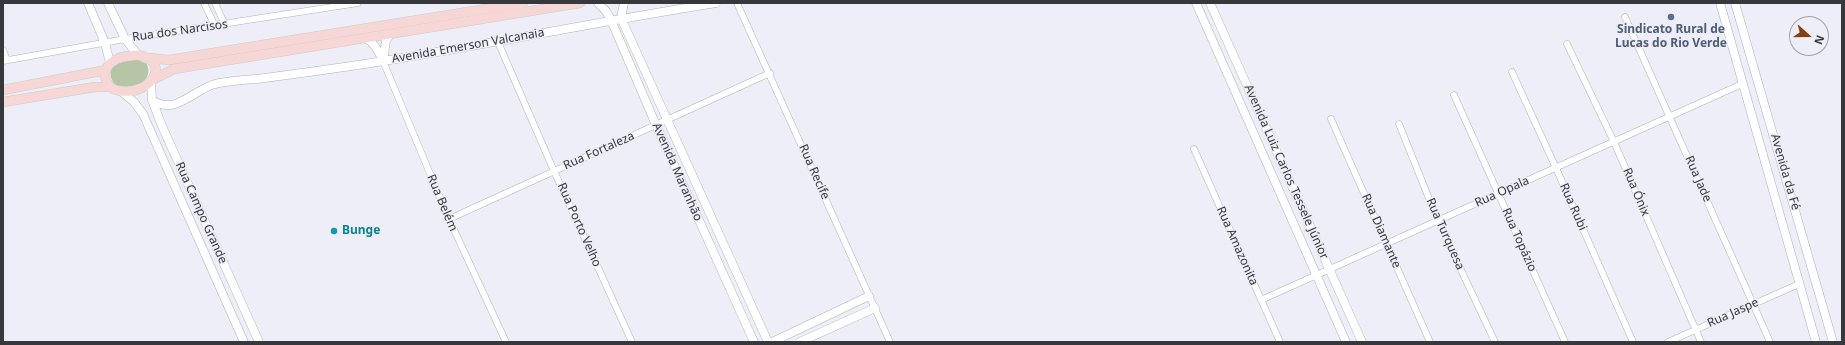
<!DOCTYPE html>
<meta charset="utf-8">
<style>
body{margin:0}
#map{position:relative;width:1845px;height:345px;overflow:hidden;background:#edeef7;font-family:"Noto Sans",sans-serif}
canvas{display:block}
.frame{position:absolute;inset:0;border:4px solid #37383b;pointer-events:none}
.north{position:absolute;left:1789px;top:16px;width:40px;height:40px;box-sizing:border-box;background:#edeef7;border:1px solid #a4a5ac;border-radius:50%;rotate:111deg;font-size:11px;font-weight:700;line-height:16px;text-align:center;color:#37383b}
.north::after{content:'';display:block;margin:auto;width:14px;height:18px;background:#844013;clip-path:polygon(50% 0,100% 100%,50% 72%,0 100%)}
</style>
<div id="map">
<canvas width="1845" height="345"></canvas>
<div class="frame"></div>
<div class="north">N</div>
</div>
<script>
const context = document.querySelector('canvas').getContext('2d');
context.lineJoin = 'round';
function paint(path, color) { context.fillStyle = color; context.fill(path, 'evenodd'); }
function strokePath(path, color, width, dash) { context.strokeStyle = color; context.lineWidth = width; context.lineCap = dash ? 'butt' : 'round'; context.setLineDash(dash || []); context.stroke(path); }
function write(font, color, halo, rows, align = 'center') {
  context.font = font + ' "Noto Sans",sans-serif'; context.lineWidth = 3; context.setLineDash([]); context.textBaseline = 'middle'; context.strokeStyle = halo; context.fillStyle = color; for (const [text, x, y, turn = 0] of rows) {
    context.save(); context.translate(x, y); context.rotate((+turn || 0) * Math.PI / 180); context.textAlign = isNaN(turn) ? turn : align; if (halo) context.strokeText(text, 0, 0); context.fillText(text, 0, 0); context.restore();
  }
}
paint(new Path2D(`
 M136 59 147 64C154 82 133 91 118 86 110 83 108 69 115 64 121 60 129 60 136 59Z`), '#b5c5a6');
const street = new Path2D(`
 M204 3 215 26
 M215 3 225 25
 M737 3 890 342
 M1625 17 1770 342
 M498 42 554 171 632 342
 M1567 44 1614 142 1701 342
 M3 50 7 60
 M3 61 125 39 358 3
 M383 61 449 219 506 342
 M1512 72 1556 168 1633 342
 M1454 95 1565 342
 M1331 119 1430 342
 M1399 124 1438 221 1495 342
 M1194 149 1280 342
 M449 219 770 73
 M1261 300 1742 84
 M1668 342 1799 284`);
const secondary = new Path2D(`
 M88 3 105 43 110 63
 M108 3 125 39 138 55
 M598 3 606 11 611 20 656 125 754 342
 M1196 3 1346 342
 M1210 3 1362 342
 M1720 3 1816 342
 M1735 3 1833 342
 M621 18 768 342
 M621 18 624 3
 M365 38C375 43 378 51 383 61
 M383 61 386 41 390 34
 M151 82 152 100 162 126 259 342
 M121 91 134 102 143 114 244 342
 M152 100C175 116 193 90 215 84 228 81 243 80 257 79 295 74 333 69 371 63 486 45 601 21 716 3
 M772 342 869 296
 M800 342 875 308`);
const primary = new Path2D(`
 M138 55C172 61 152 95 121 91 106 90 99 72 112 62 119 56 129 56 138 55Z
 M149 58 169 60 523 3
 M154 79 174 69 580 3
 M3 90 106 70
 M3 102 95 87H110`);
strokePath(street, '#b1b2bb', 7);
strokePath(secondary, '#b1b2bb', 9);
strokePath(primary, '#cbcbcc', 10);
strokePath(street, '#fff', 6);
strokePath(secondary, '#fff', 8);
strokePath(primary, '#f7d7d5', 9);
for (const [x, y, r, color] of [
 [1671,17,4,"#5c6f8a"],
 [334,231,4,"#0f9aa8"]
]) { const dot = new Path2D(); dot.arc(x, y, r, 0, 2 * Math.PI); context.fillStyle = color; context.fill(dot); strokePath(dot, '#edeef7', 1.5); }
write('bold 12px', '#4e5e75', '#edeef7', [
 ["Sindicato Rural de",1671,30],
 ["Lucas do Rio Verde",1671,44]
]);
write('12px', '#37383b', '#edeef7', [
 ["Rua dos Narcisos",180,31,-8],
 ["Avenida Emerson Valcanaia",468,46,-10],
 ["Rua Fortaleza",599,151,-24],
 ["Avenida Maranhão",677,172,66],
 ["Rua Recife",814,172,66],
 ["Avenida Luiz Carlos Tessele Júnior",1286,172,66],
 ["Avenida da Fé",1785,172,74],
 ["Rua Jade",1698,179,66],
 ["Rua Opala",1502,192,-24],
 ["Rua Ónix",1636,192,67],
 ["Rua Belém",442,203,67],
 ["Rua Rubi",1573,207,66],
 ["Rua Campo Grande",201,213,66],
 ["Rua Porto Velho",579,225,66],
 ["Rua Diamante",1381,231,66],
 ["Rua Turquesa",1445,234,66],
 ["Rua Topázio",1519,240,66],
 ["Rua Amazonita",1237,246,66],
 ["Rua Jaspe",1733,313,-24]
]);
write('bold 12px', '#0d838f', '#edeef7', [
 ["Bunge",342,231]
], 'left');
</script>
